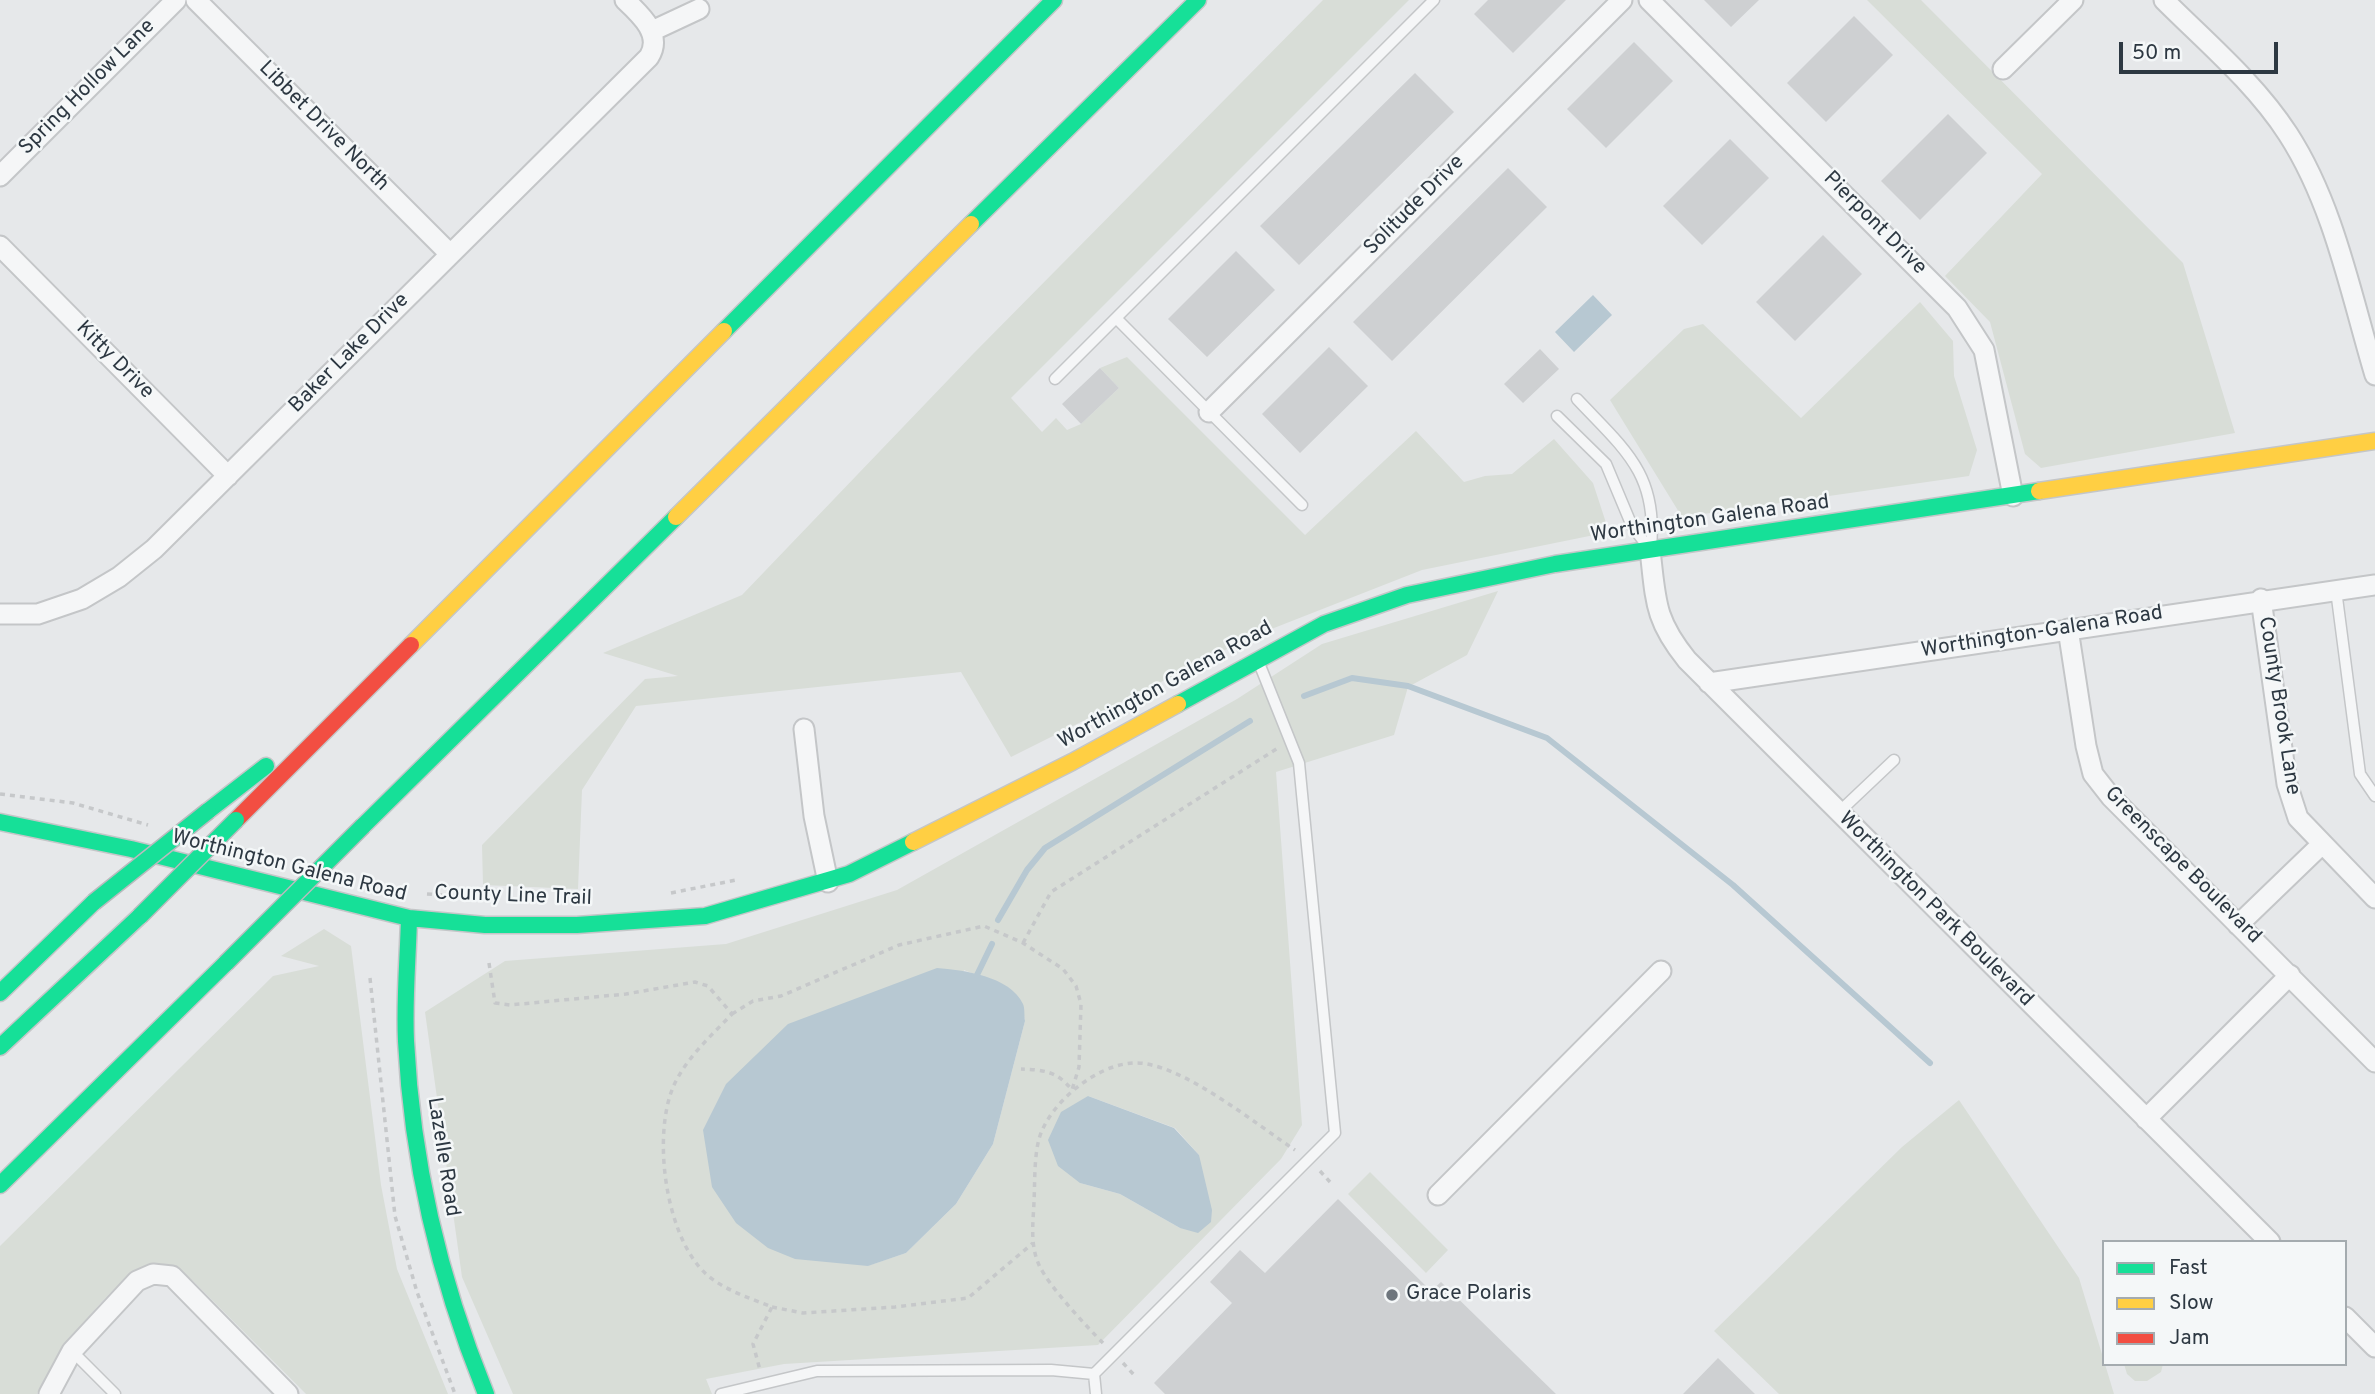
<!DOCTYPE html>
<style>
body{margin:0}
#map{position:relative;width:2375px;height:1394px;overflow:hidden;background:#e6e8ea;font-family:Overpass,sans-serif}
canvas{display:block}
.legend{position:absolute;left:2102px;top:1240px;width:245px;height:126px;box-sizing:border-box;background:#f4f7f8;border:2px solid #a4abaf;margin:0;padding:9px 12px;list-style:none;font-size:21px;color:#2d3842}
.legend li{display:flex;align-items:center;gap:14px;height:35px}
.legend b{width:35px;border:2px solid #a4abaf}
.scale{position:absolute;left:2119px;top:42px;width:159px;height:32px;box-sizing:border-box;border:4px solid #2d3842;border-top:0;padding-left:9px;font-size:21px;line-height:24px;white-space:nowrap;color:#2d3842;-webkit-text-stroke:5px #f4f7f8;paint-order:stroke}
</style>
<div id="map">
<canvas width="2375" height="1394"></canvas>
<ul class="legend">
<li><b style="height:9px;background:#16e098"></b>Fast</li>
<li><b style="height:9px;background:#ffcf43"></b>Slow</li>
<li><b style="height:9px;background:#f24e42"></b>Jam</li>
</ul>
<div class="scale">50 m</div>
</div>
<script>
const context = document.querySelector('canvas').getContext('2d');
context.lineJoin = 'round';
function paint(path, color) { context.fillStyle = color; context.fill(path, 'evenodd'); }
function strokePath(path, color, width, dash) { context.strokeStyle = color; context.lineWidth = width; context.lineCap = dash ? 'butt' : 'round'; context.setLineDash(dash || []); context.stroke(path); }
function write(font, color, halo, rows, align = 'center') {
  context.font = font + ' Overpass,sans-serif'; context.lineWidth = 5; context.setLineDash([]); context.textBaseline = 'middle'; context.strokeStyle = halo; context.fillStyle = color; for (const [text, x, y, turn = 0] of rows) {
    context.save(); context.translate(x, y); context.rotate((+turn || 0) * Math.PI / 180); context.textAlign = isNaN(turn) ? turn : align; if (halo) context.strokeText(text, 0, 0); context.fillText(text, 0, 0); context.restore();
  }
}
paint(new Path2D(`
 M1323 0H1409L1011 398 1042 432 1056 418 1067 430 1081 424 1119 388 1100 368 1127 357 1305 535 1416 431 1464 482 1485 476 1512 474 1554 439 1593 483 1609 532 1422 570 1251 637 1011 757 961 672 636 706 582 790 578 889 483 885 482 845 645 679 678 676 603 653 742 595 972 355Z
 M1867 0H1921L2183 263 2235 433 2041 468 2025 454 1990 322 1945 276 2042 174Z
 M1920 302 1953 341 1954 376 1977 450 1969 476 1682 517 1610 400 1684 329 1703 324 1801 418Z
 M1498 591 1467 655 1408 687 1394 735 1276 772 1302 1125 1281 1159 1098 1345 784 1364 706 1379 712 1394H513L462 1277 425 1012 505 961 726 944 897 890 1237 699 1322 644ZM964 970C994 982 1020 985 1025 1021L993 1144 956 1204 906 1253 867 1266ZM1088 1096 1175 1128 1199 1155 1180 1228 1120 1194 1080 1183Z
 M324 929 351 946 381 1185 397 1269 448 1394H306L194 1282C182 1273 172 1262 156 1264 115 1270 55 1359 37 1394H0V1246L273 976 319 966 281 956Z
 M1959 1100 2079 1278 2114 1394H1779L1714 1331 1902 1147Z
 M1370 1172 1448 1250 1426 1273 1348 1194Z
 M2124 1364H2163L2161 1372 2147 1381H2135L2127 1374Z`), '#d8ddd7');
paint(new Path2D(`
 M1593 295 1612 315 1574 352 1555 332Z
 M937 968C963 970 1010 976 1023 1004 1025 1008 1024 1016 1025 1021L993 1144 956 1204 906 1253 868 1266 795 1259 768 1248 736 1223 712 1187 703 1130 726 1084 788 1024Z
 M1088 1096 1174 1128 1199 1155 1212 1210 1211 1222 1198 1233 1180 1228 1120 1194 1080 1183 1058 1166 1048 1140 1061 1112Z`), '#b7c8d2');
strokePath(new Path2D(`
 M1304 696 1352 678 1408 686 1547 738 1733 885 1930 1063
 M998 920 1027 870 1045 848 1250 721
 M977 975 992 944`), '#b7c8d2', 6);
paint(new Path2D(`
 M1488 0H1566L1513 53 1474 14Z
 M1704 0H1759L1731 27Z
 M1854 16 1893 55 1826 122 1787 83Z
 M1634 42 1673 81 1606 148 1567 109Z
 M1415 73 1454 112 1299 265 1260 226Z
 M1948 114 1987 153 1920 220 1881 181Z
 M1730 139 1769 178 1702 245 1663 206Z
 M1508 168 1547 207 1392 361 1353 322Z
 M1823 235 1862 274 1795 341 1756 302Z
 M1236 251 1275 290 1207 357 1168 319Z
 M1329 347 1368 386 1300 453 1262 414Z
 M1540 349 1559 369 1523 403 1504 384Z
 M1100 368 1119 388 1081 424 1062 404Z
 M1338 1199 1431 1291 1441 1282 1556 1394H1165L1154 1383 1232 1303 1210 1282 1240 1250 1265 1273Z
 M1718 1358 1755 1394H1683Z`), '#ced0d2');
const lane = new Path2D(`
 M1116 318 1302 505
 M1055 379 1434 0
 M1577 399C1623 448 1658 473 1651 546
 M1557 416 1606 464 1632 526 1648 547
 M2336 590 2360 774 2375 796
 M1838 813 1894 760
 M72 1351 115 1394
 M1094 1374 1096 1394
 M721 1394 817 1371 1051 1370 1094 1374 1335 1133 1299 763 1259 663`);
const street = new Path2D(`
 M196 0 450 254
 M1649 0 1957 308 1984 350 2013 496
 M2164 0C2206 42 2255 83 2288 134 2334 205 2351 295 2375 375
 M652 31 699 9
 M2003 69 2073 0
 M0 176 176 0
 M0 246 228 476
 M1209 412 1622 0
 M1650 550C1656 601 1654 619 1687 660L2270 1242
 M2261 599 2287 784 2298 818 2375 898
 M0 614H38L82 599 119 577 154 549 649 57C663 35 641 15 625 0
 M2068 629 2086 746 2093 774 2111 797 2375 1062
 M1709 683 2375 585
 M804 729 814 816 828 882
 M2238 925 2321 845
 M2146 1119 2290 975
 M1438 1195 1661 971
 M2345 1317 2375 1347
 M49 1394 72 1351 137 1281 153 1274 172 1276 288 1394`);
const fast = new Path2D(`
 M971 224 1198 0
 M724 331 1054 0
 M1178 704 1324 624 1407 595 1555 564 2039 491
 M208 811 266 766
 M0 822 131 849 409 918 485 925H577L705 916 849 874 913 842
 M363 826 676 517
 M409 918C408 959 404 1000 406 1041 412 1164 440 1281 486 1394
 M0 993 94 902
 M0 1047 140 916
 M0 1185 226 963`);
const slow = new Path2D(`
 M2039 491 2375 441
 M676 517 971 224
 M411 645 724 331
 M913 842 1072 762 1178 704`);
const jam = new Path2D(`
 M236 820 411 645`);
strokePath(lane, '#c4c6c8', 13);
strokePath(street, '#c4c6c8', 23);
strokePath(fast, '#c4c6c8', 19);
strokePath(slow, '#c4c6c8', 19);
strokePath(jam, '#c4c6c8', 19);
strokePath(new Path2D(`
 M0 794 73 803 148 825
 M244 850 263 855
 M671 893 736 880
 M427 894 496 899
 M1023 943 1051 892 1278 748
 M489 963 495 1003 510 1005 626 994 695 982 708 986 732 1014C712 1035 687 1057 674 1085 652 1134 665 1235 705 1273 723 1290 750 1298 772 1307L753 1344 760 1370
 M370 978 395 1216 417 1292 455 1394
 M732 1014 753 1001 781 996 899 945 984 926 1023 943 1063 969 1076 986 1081 1004 1079 1067 1072 1090C1057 1071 1044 1070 1021 1069
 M1320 1171 1330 1182
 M772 1307 803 1313 895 1307 968 1298 1033 1243
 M1103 1343C1086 1326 1048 1285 1039 1265 1030 1245 1033 1224 1034 1202 1035 1182 1034 1158 1039 1139 1049 1103 1097 1064 1134 1063 1179 1061 1257 1125 1295 1150
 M1123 1363 1136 1377`), '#c6c8ca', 3.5, [5, 5]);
strokePath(lane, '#f5f6f7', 10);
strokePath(street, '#f5f6f7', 19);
strokePath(fast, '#16e098', 16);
strokePath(slow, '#ffcf43', 16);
strokePath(jam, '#f24e42', 16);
const fastBridge = new Path2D(`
 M94 902 208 811
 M140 916 236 820
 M226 963 363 826`);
strokePath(fastBridge, '#b9bbbe', 19, []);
strokePath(fastBridge, '#16e098', 16);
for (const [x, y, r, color] of [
 [1392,1295,7,"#6e767d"]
]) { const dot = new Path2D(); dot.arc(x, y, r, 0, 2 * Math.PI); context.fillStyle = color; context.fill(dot); strokePath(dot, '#f4f7f8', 2.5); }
write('21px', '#2d3842', '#f4f7f8', [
 ["Spring Hollow Lane",88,88,-45],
 ["Libbet Drive North",323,127,45],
 ["Solitude Drive",1415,206,-45],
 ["Pierpont Drive",1874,224,45],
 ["Baker Lake Drive",350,354,-45],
 ["Kitty Drive",114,361,45],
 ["Worthington Galena Road",1710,520,-8],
 ["Worthington-Galena Road",2042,633,-9],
 ["Worthington Galena Road",1166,686,-29],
 ["County Brook Lane",2278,706,81],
 ["Greenscape Boulevard",2182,866,45],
 ["Worthington Galena Road",289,867,14],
 ["County Line Trail",513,897,2],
 ["Worthington Park Boulevard",1935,910,45],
 ["Lazelle Road",442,1157,81]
]);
write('21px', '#2d3842', '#f4f7f8', [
 ["Grace Polaris",1406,1295]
], 'left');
</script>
